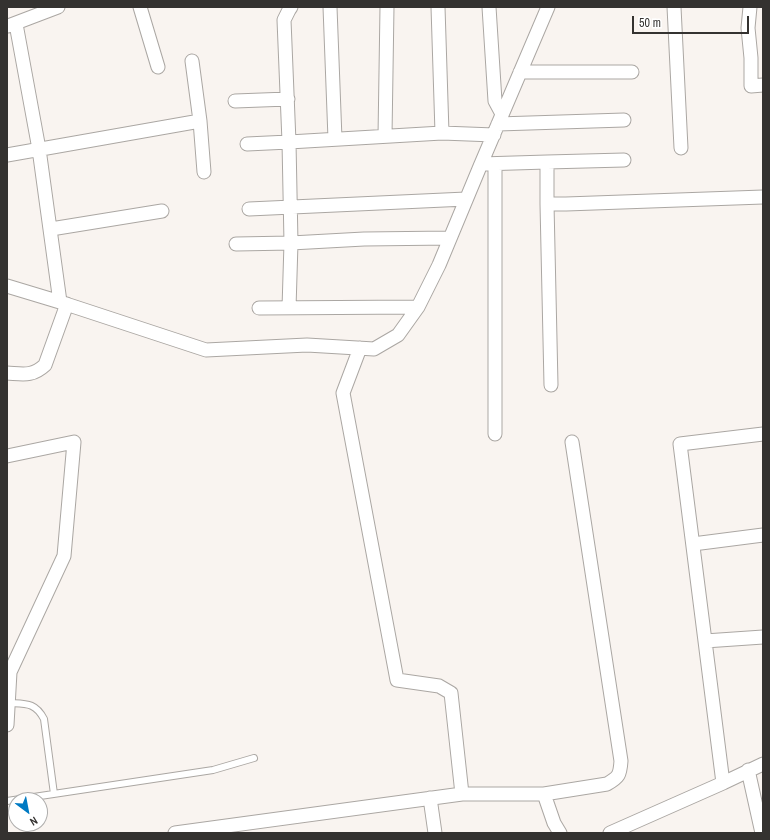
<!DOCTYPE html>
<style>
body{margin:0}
#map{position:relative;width:770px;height:840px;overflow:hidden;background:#f9f4f0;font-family:"Archivo Narrow",sans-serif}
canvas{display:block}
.frame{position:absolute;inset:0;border:8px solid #343230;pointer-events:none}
.north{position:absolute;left:8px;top:792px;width:40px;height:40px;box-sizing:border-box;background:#fff;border:1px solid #aeadac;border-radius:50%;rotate:148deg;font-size:11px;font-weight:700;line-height:16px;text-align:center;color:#343230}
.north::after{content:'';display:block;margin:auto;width:14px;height:18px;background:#007ac3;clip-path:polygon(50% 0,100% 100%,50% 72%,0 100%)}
.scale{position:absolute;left:632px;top:16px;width:117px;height:18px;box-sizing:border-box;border:2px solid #343230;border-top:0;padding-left:5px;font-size:12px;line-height:14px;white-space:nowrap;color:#343230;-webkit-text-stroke:3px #fff;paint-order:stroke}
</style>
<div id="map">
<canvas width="770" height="840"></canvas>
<div class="frame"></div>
<div class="north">N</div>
<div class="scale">50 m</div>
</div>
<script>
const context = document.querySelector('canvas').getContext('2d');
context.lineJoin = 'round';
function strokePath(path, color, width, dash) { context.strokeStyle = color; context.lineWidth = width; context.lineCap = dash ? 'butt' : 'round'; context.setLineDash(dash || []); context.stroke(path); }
const service = new Path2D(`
 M8 703C26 704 35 702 44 719L54 794
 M7 801 213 770 254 758`);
const minor = new Path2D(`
 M140 7 158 67
 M330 7 335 139
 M438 7 442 133 494 135
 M489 7 495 101 502 114
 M674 7 681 148
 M750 7 748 28 751 58V86L763 85
 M16 24 39 149 60 302 206 350 307 345 374 349 398 335 418 307 439 265 481 164 547 162V204H566L763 197
 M8 26 58 7
 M192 61 200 121 204 172
 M520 72H632
 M235 101 288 99
 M498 124 624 120
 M442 133 289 142 291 243 364 239 450 238
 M385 136 387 7
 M247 144 289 142 284 20 289 10 291 7
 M7 155 200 121
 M547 162 624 160
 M481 164 548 7
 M495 164V434
 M547 204 551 385
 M249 209 466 199
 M51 229 162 211
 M236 244 291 243 289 308
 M7 286 60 302
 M259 308 418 307
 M360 348 343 393 397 680 439 686 451 693 462 794
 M7 373C23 374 32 377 45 365L67 304
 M7 456 74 442 64 556 10 672 7 725
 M693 544 763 535
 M705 641 763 637
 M748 770 762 833
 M723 783 680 444 763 434
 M544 794 607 784C619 777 620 775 621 761L572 442
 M430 798 435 833
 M175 833 462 794H544L554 823 560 833
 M610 833 723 783 763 764`);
strokePath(service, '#aba7a3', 8);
strokePath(minor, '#aba7a3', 15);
strokePath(service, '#fff', 6);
strokePath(minor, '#fff', 13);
</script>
